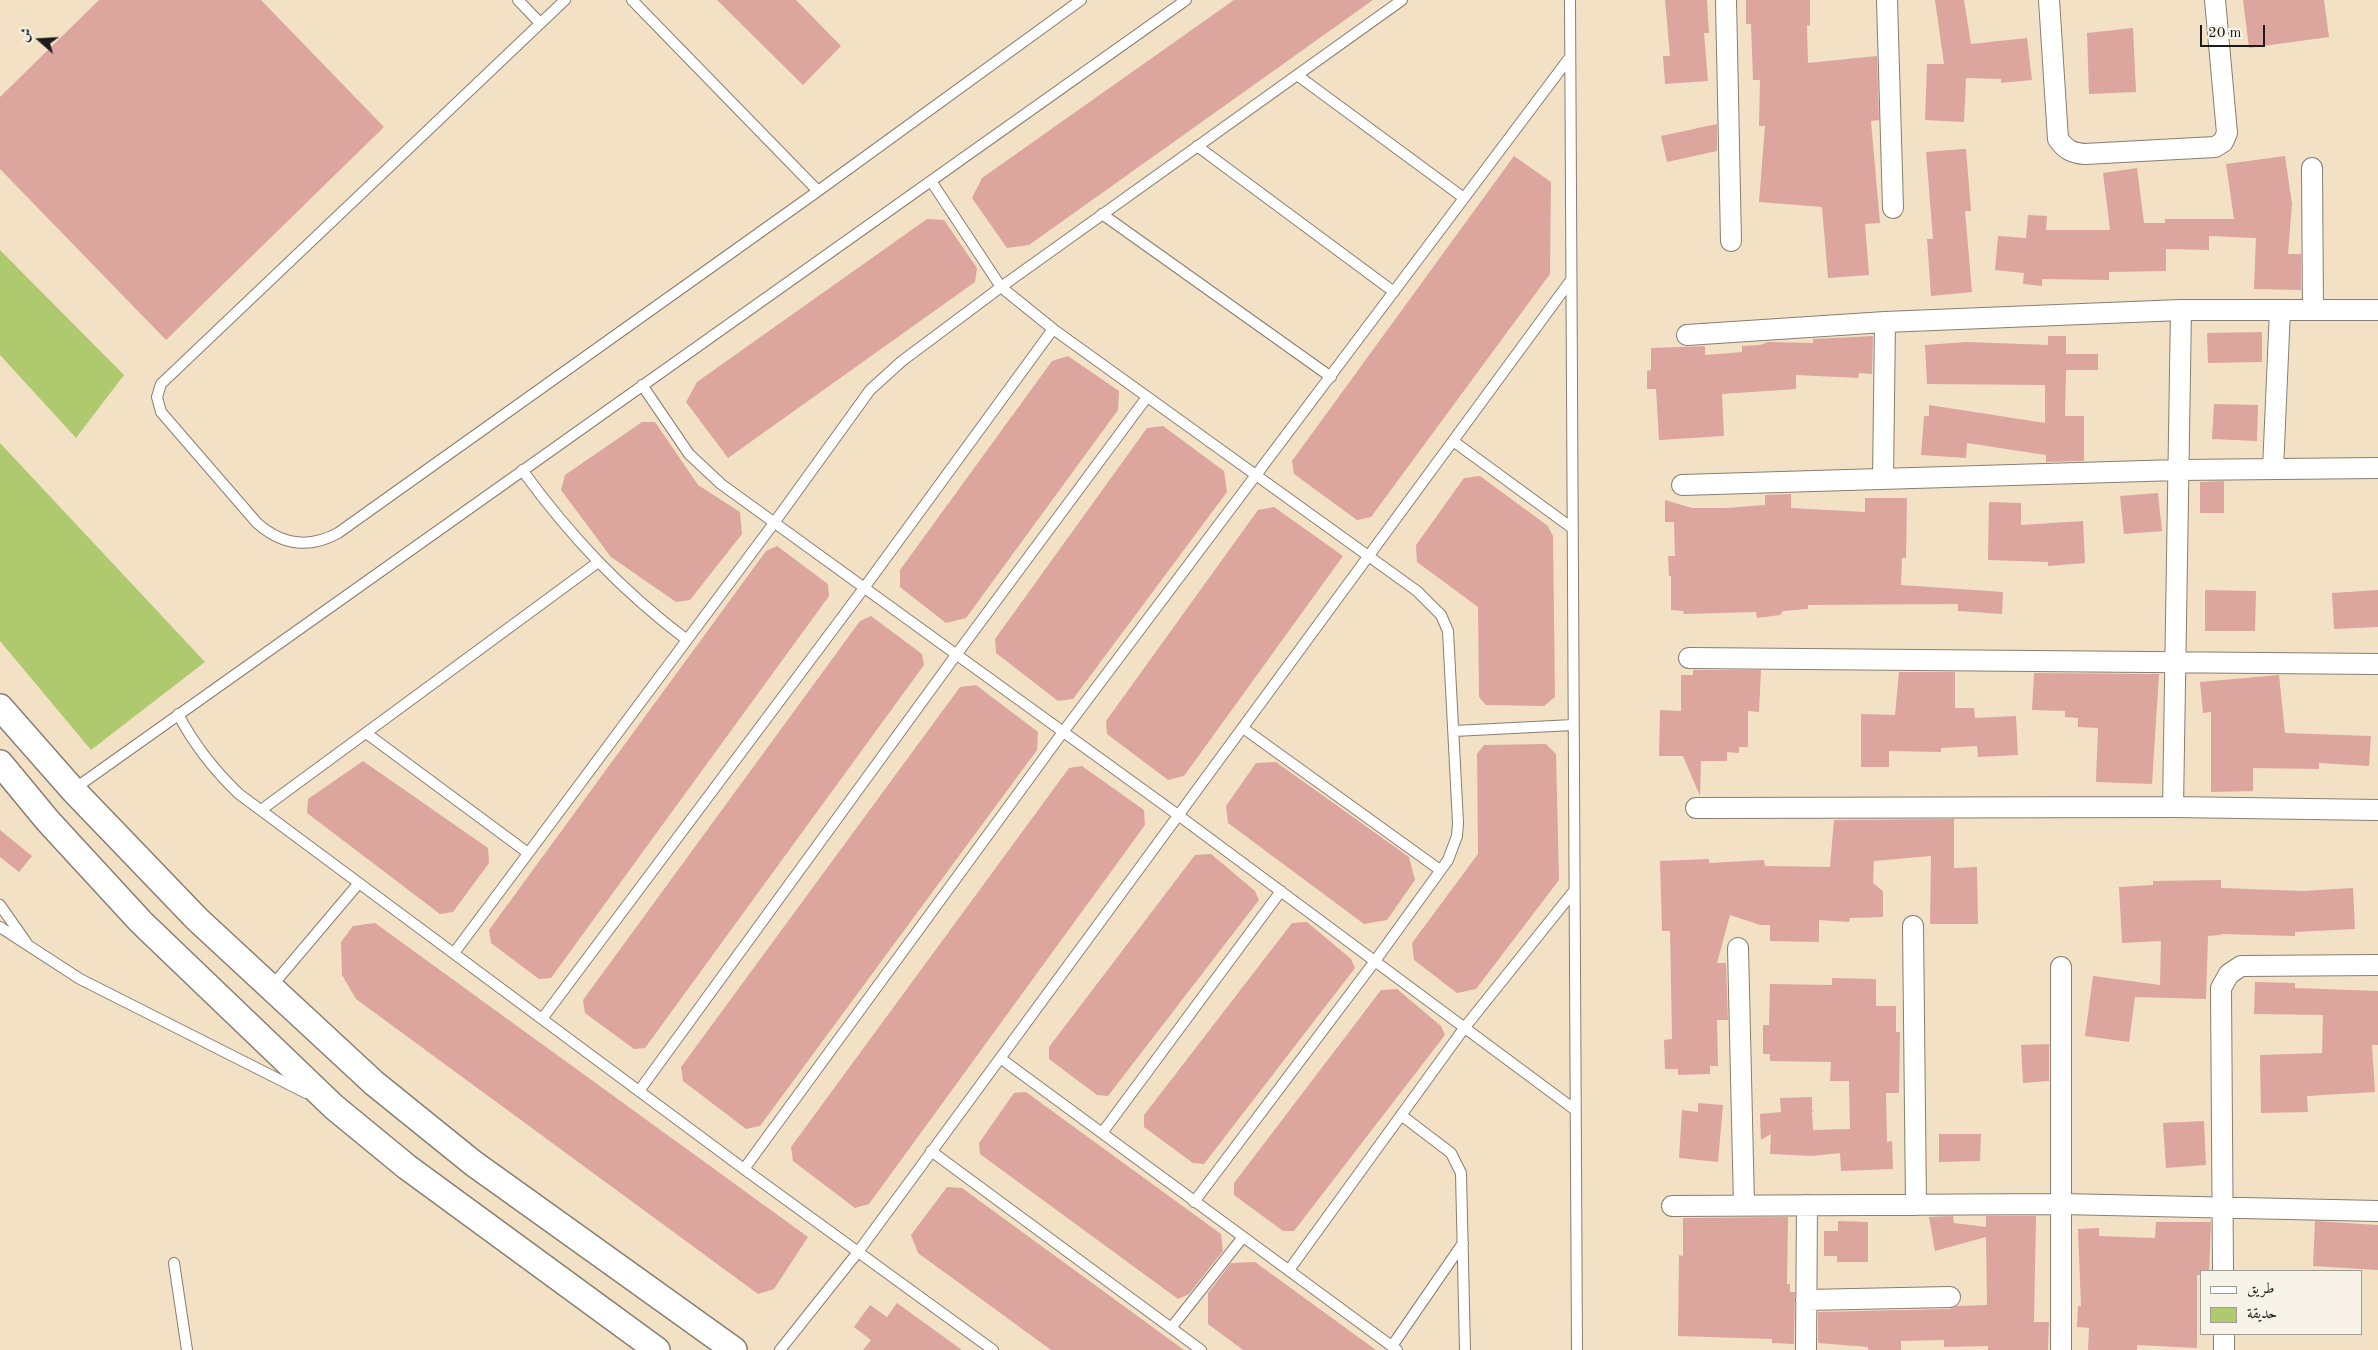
<!DOCTYPE html>
<meta charset="utf-8">
<style>
body{margin:0}
#map{position:relative;width:2378px;height:1350px;overflow:hidden;background:#f3e1c6;font-family:"Old Standard TT",Amiri,serif}
canvas{display:block}
.legend{position:absolute;left:2200px;top:1270px;width:162px;height:65px;box-sizing:border-box;background:#f7f3e8;border:1px solid #9f9d96;margin:0;padding:6px 9px;list-style:none;font-size:15px;color:#1c1c1c}
.legend li{display:flex;align-items:center;gap:10px;height:25px}
.legend b{width:25px;border:1px solid #9f9d96}
.north{position:absolute;left:15px;top:15px;width:50px;height:50px;-webkit-text-stroke:4px #f7f3e8;paint-order:stroke;rotate:289deg;font-size:14px;font-weight:700;line-height:20px;text-align:center;color:#1c1c1c}
.north::after{content:'';display:block;margin:auto;width:18px;height:22px;background:#1c1c1c;clip-path:polygon(50% 0,100% 100%,50% 72%,0 100%)}
.scale{position:absolute;left:2200px;top:25px;width:65px;height:22px;box-sizing:border-box;border:2px solid #1c1c1c;border-top:0;padding-left:6px;font-size:15px;line-height:18px;white-space:nowrap;color:#1c1c1c;-webkit-text-stroke:4px #f7f3e8;paint-order:stroke}
</style>
<div id="map">
<canvas width="2378" height="1350"></canvas>
<ul class="legend">
<li><b style="height:6px;background:#fff"></b>طريق</li>
<li><b style="height:14px;background:#afc96e"></b>حديقة</li>
</ul>
<div class="north">ش</div>
<div class="scale">20 m</div>
</div>
<script>
const context = document.querySelector('canvas').getContext('2d');
context.lineJoin = 'round';
function paint(path, color) { context.fillStyle = color; context.fill(path, 'evenodd'); }
function strokePath(path, color, width, dash) { context.strokeStyle = color; context.lineWidth = width; context.lineCap = dash ? 'butt' : 'round'; context.setLineDash(dash || []); context.stroke(path); }
paint(new Path2D(`
 M0 250 124 375 76 438 0 355Z
 M0 443 205 662 91 750 0 641Z`), '#afc96e');
paint(new Path2D(`
 M99 0H261L384 127 166 340 0 169V97Z
 M717 0H796L841 46 803 85Z
 M1234 0H1373L1029 245 1007 248 972 198 982 178Z
 M1665 0H1707L1709 33H1704L1708 81 1665 84 1663 56H1670Z
 M1746 0H1810V26L1807 25 1808 63 1877 56 1879 120 1871 121 1880 223 1865 224 1869 275 1828 278 1822 207 1759 202 1765 126H1759L1760 80H1753L1751 24H1746Z
 M1935 0H1964L1971 44 2027 38 2032 80 2001 83V79L1966 78 1964 122 1925 120 1927 64H1944Z
 M2243 0H2324L2329 37 2249 48Z
 M2133 28 2136 92 2089 94 2087 33Z
 M1717 124V151L1667 162 1661 136Z
 M1962 149H1966L1971 211H1965L1972 292 1931 296 1927 239H1933L1926 152Z
 M1514 156 1551 182 1550 274 1371 517 1357 520 1294 474 1292 461Z
 M2285 156 2292 204 2288 254H2301V290L2254 289 2256 238 2209 236V250L2166 249V271L2109 272V280L2042 279V286L2023 284 2024 273 1995 270 1998 236 2026 238 2028 215 2047 216 2046 230H2110L2103 173 2137 168 2144 223H2165V219H2234L2226 164Z
 M927 219 944 220 977 268 975 282 728 458 686 402 697 382Z
 M2262 332V362L2208 363 2207 333Z
 M1873 336 1872 374 1859 373 1858 378 1796 375V389L1722 394 1724 436 1659 440 1656 389H1647V371L1651 370V348L1705 346V355L1742 352V346L1760 345 1768 342 1813 343V339Z
 M2048 336H2066V354H2098V370H2066L2065 416H2084V461L2046 462V455L1967 443 1966 458 1921 455 1924 416H1929V405L2045 423V385L1927 384 1925 345 1967 342 2048 345Z
 M1068 356 1119 391 1118 410 966 618 946 623 900 587V570L1052 361Z
 M2214 404 2258 405 2257 441 2212 439Z
 M642 422H655L698 485 740 512 742 534 690 600 676 602 611 557 561 490 565 475Z
 M1163 426 1224 471 1227 492 1073 699 1058 701 996 653 995 639 1147 428Z
 M1480 476 1548 526 1553 536 1555 697 1544 706 1486 705 1479 697 1478 607 1417 562 1416 545 1464 478Z
 M2224 481V513H2200V482Z
 M2158 493 2162 531 2124 534 2120 496Z
 M1791 494V508L1865 512V498H1907L1906 558H1902L1901 585 2003 592 2002 614 1958 611V604L1808 605V609L1783 611 1780 615 1757 618 1756 612 1684 614 1683 611 1671 610V576H1669L1668 556H1675L1674 522H1665V500L1692 508H1726L1765 505V495Z
 M1989 502 2021 503V525L2083 521 2085 563 2048 566V562L1988 560Z
 M1274 507 1343 556 1184 776 1168 780 1107 734 1106 721 1258 510Z
 M777 546 828 584 829 596 551 978 539 979 491 943 489 930 766 551Z
 M2205 590 2256 591 2255 631H2205Z
 M2378 590V627L2334 629 2332 593Z
 M871 616 922 654 924 665 645 1048 634 1049 585 1013 583 1000 860 621Z
 M1693 670H1761L1759 712 1748 711V747H1739V753L1727 752V761H1701L1700 796 1683 756H1659L1660 710 1681 711V675H1693Z
 M1899 672H1955V708H1974L1975 718 2016 716 2018 755 1978 757 1977 746 1941 748V752L1889 751V767H1861V714L1895 715Z
 M2034 673 2159 674 2152 784 2096 782 2098 728 2078 727V718L2065 717V711L2032 710Z
 M2279 675 2285 733 2371 736 2369 766 2319 763V769L2253 768V791L2211 792V712L2203 713 2200 682Z
 M976 685 1038 732 1037 750 760 1126 746 1129 683 1081 681 1067 960 687Z
 M1546 744 1556 754 1559 880 1476 989 1457 993 1414 960 1412 943 1478 854 1477 754 1484 745Z
 M363 761 488 848 489 863 453 912 440 914 307 813 308 799Z
 M1276 762 1409 857 1415 880 1387 920 1364 924 1228 823 1226 806 1256 763Z
 M1082 766 1144 810 1145 825 869 1204 855 1208 793 1161 791 1147 1069 768Z
 M1954 819V868L1977 867 1978 924H1930L1931 856 1874 861 1873 883 1883 891V917L1850 918 1849 922 1819 920V942L1770 941V925H1760L1730 915 1717 963H1726L1728 1020H1717L1718 1066H1710V1074L1678 1075V1069H1665L1664 1040 1672 1039 1670 931H1662L1660 861 1709 859V863L1764 860 1765 866 1830 867 1834 820Z
 M0 830 32 856 19 872 0 857Z
 M1211 854 1255 891 1259 900 1108 1096 1097 1095 1049 1059V1047L1195 855Z
 M2221 880V888L2303 891 2353 888 2355 929 2295 932V936L2221 934V935L2208 936 2206 999 2135 997 2129 1042 2085 1036 2093 976 2160 985 2161 941 2122 943 2119 887 2153 885V881Z
 M1307 922 1351 959 1355 968 1204 1164 1193 1163 1144 1127V1115L1292 923Z
 M375 923 808 1237 774 1289 758 1294 356 999 342 975 341 942 353 926Z
 M1832 978 1876 979V1006H1896V1032H1900L1899 1093H1886L1887 1142 1892 1141 1893 1169 1841 1171 1840 1153 1812 1156 1770 1154 1771 1134 1761 1140 1760 1114 1781 1112 1780 1098 1812 1097V1111L1815 1110 1812 1112 1813 1130 1850 1129 1849 1081H1830L1831 1062 1770 1061V1054H1763V1025H1769L1770 984 1832 985Z
 M2255 982 2295 983V988L2378 991V1045H2372L2375 1092 2307 1096 2308 1112 2261 1113 2260 1055 2322 1053 2323 1015 2254 1014Z
 M1397 989 1441 1026 1445 1035 1294 1231H1283L1234 1195V1183L1381 990Z
 M2049 1044V1081L2023 1083 2021 1045Z
 M1026 1092 1221 1234 1223 1251 1189 1294 1178 1299 980 1154 979 1143 1014 1093Z
 M1698 1103 1723 1105 1718 1162 1679 1158 1682 1110 1698 1112Z
 M2204 1121 2206 1165 2166 1168 2163 1123Z
 M1939 1134H1981L1980 1161 1939 1162Z
 M947 1187 962 1188 1184 1350H1051L918 1253 911 1235Z
 M1953 1216 1954 1223 1986 1227V1216H2036L2034 1322H2049L2048 1350H1988V1346L1944 1347V1340L1901 1341V1350H1868V1347L1818 1343V1312L1950 1309 1957 1306 1987 1305 1986 1237 1935 1251 1929 1217Z
 M1788 1217 1787 1284H1790V1292H1795L1794 1344 1772 1343V1339L1678 1336 1679 1255 1683 1256V1218Z
 M1838 1221 1868 1222V1262H1837V1256H1824V1231H1838Z
 M2315 1221 2378 1225V1270L2313 1266Z
 M2156 1222H2211L2209 1271H2202V1275H2197V1348L2137 1345V1350H2088L2089 1328 2077 1327 2078 1306H2081L2078 1229 2099 1228V1236L2155 1238Z
 M1255 1262 1376 1350H1243L1208 1324V1293L1231 1263Z
 M897 1303 962 1350H863L871 1340 854 1327 870 1305 887 1317Z`), '#dca59d');
const service = new Path2D(`
 M518 0 540 23
 M565 0 161 384 157 397 161 412 257 523C282 545 309 549 338 533L818 191 1081 0
 M632 0 818 191
 M1570 0 1577 1350
 M1297 75 1464 198
 M1197 146 1394 292
 M931 181 1001 287 1053 329 1417 591 1441 615 1448 631 1458 823 1457 836 1448 860 1375 961 1194 1202
 M1102 214 1331 377
 M642 385 689 454 721 484 1178 815 1574 1109
 M1453 441 1572 528
 M522 470C571 537 621 590 687 640
 M178 714C194 745 214 770 239 794L744 1169 993 1350
 M1243 728 1440 870
 M1454 731 1573 725
 M366 733 528 853
 M74 789 1186 0
 M261 810 597 563
 M0 905 26 942
 M0 927 80 979 306 1093
 M454 953 774 523 870 390 902 361 1001 287 1402 0
 M271 987 359 883
 M542 1019 864 588 1053 329
 M1000 1058 1397 1350
 M639 1091 956 655 1147 397
 M1401 1115 1451 1153 1461 1173 1465 1350
 M1102 1133 1281 891
 M931 1151 1201 1350
 M744 1169 1063 732 1570 57
 M174 1263 187 1350
 M1289 1270 1465 1027 1574 891
 M1171 1328 1243 1237
 M1392 1346 1463 1243
 M780 1350 858 1252 1571 280`);
const minor = new Path2D(`
 M1726 0 1731 241
 M1887 0 1893 208
 M2049 0 2058 139C2066 150 2072 153 2085 154L2215 147 2223 142 2227 133 2215 0
 M2312 168 2313 310
 M1687 335 1885 322 2181 310H2378
 M2273 469 2280 310
 M1883 478 1885 322
 M1682 485 2178 470 2378 468
 M1689 658 2378 664
 M2173 807 2181 310
 M1696 808 2173 807 2378 810
 M1913 926 1916 1205
 M1738 948 1744 1205
 M2061 967V1350
 M1672 1206 2061 1204 2378 1211
 M2223 1271 2221 988 2229 974 2241 966 2378 965
 M1806 1300 1950 1297
 M2224 1334V1350
 M1806 1350 1807 1205`);
const tertiary = new Path2D(`
 M0 707 73 790 197 919 374 1083 473 1163 734 1350
 M0 763 48 821 141 922 334 1107 407 1167 657 1350`);
strokePath(service, '#887e71', 12);
strokePath(minor, '#887e71', 22);
strokePath(tertiary, '#887e71', 28);
strokePath(service, '#fff', 10);
strokePath(minor, '#fff', 20);
strokePath(tertiary, '#fff', 25);
</script>
